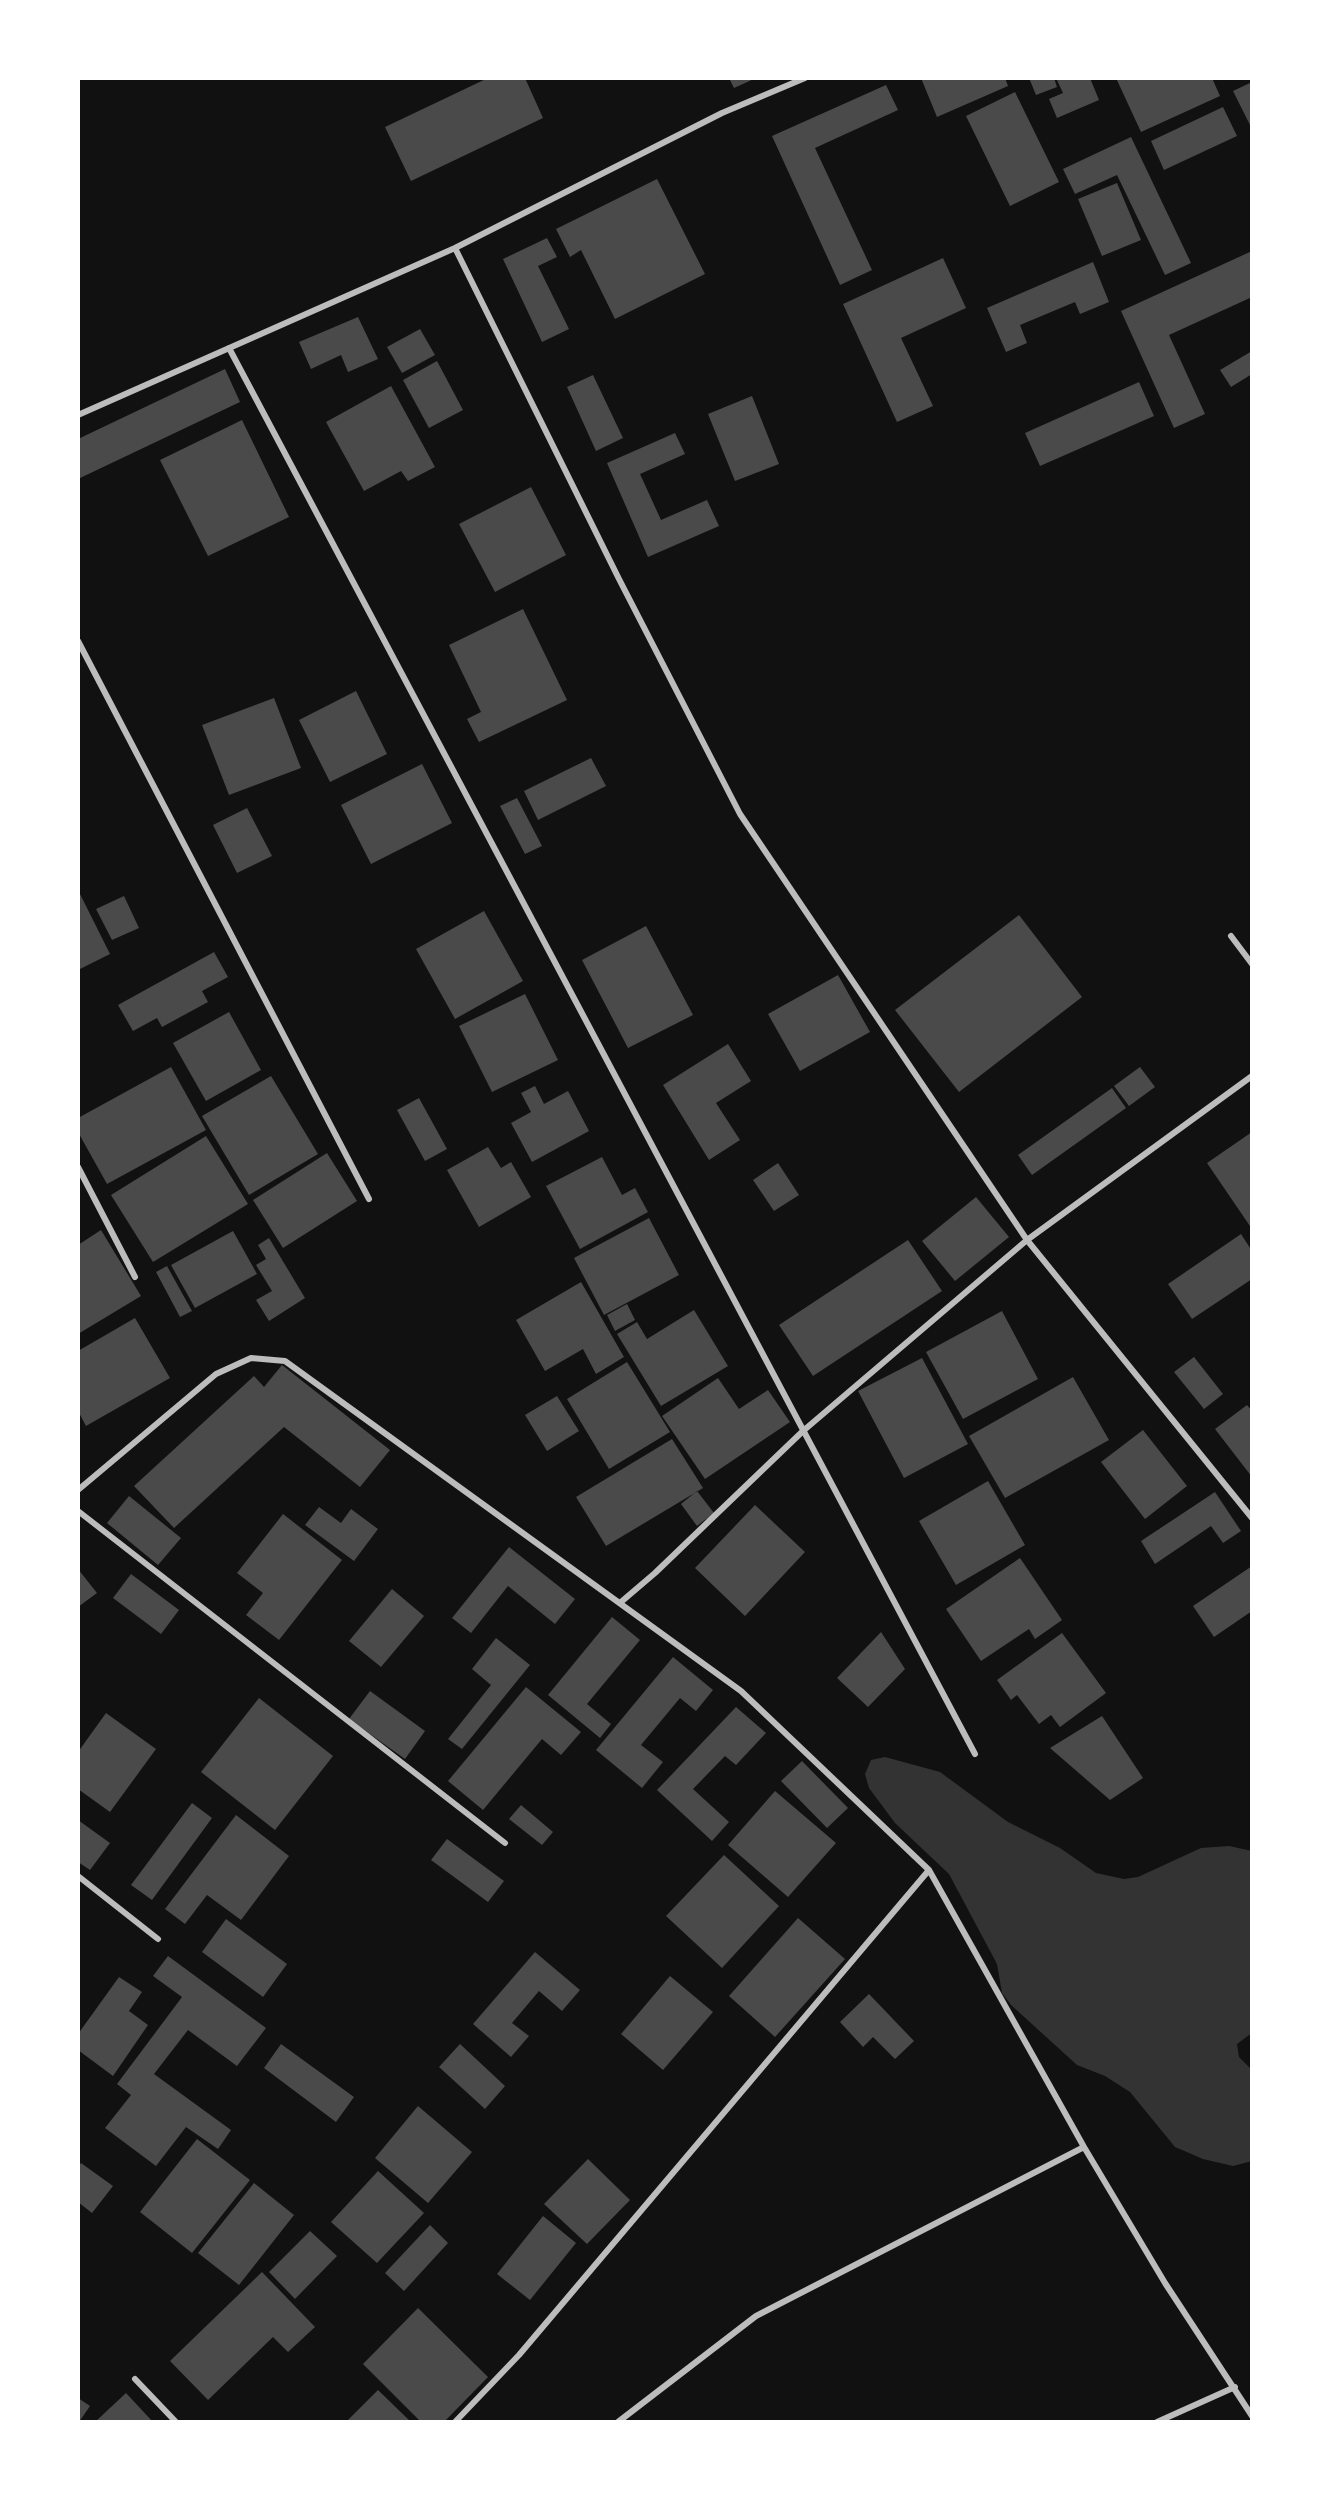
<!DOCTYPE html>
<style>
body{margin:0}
#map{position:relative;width:1330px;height:2500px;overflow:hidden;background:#111;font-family:"Exo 2",sans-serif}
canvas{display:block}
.frame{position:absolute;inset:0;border:80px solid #fff;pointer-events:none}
</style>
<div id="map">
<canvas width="1330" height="2500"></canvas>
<div class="frame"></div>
</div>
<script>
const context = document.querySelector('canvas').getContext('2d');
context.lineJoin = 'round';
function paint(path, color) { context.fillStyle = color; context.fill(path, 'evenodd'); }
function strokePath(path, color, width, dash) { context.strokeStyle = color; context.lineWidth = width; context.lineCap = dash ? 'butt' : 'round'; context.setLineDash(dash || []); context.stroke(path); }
paint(new Path2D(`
 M885 1757 940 1772 1008 1822 1060 1848 1096 1873 1124 1879 1138 1877 1201 1848 1229 1846 1252 1851V2036L1249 2035 1237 2044 1239 2057 1252 2070V2161L1233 2166 1203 2159 1175 2147 1130 2092 1105 2076 1077 2065 1011 2005 1002 1993 997 1964 949 1874 895 1823 869 1788 865 1774 871 1760Z`), '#333');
paint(new Path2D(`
 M488 78H525L543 118 411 181 385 127Z
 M729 78H756L734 88Z
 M921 78H1005L1008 86 937 117Z
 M1029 78H1054L1057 87 1036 95Z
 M1056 78H1090L1099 100 1057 118 1049 99 1063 93Z
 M1116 78H1212L1220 96 1141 132Z
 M1252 82V129L1233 91Z
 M886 85 898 110 815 148 872 270 840 285 772 136Z
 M1015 92 1059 182 1010 206 966 116Z
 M1223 107 1237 136 1164 170 1151 141Z
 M1131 137 1191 263 1165 275 1117 175 1075 194 1063 169Z
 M657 179 705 274 615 319 581 250 570 257 556 229Z
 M1117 183 1141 240 1102 256 1078 199Z
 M547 238 557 257 538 266 569 329 542 342 503 259Z
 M1252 251V297L1169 335 1205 414 1174 428 1121 311Z
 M943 258 966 308 901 338 933 406 897 422 843 304Z
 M1093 262 1109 302 1080 314 1075 302 1020 325 1027 343 1006 352 987 308Z
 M358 317 378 359 348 372 341 355 311 369 299 342Z
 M420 329 435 355 402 373 387 347Z
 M1252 351V374L1231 387 1220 370Z
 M437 361 463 410 429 428 403 380Z
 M225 369 240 402 78 479V439Z
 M593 375 623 438 596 451 567 387Z
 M1139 382 1154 416 1040 466 1025 433Z
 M391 386 435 467 408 481 401 471 364 491 326 422Z
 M752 396 779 464 735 481 708 414Z
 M242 420 289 517 208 556 160 460Z
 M675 433 685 454 640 474 661 520 707 500 719 526 648 557 607 463Z
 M531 487 566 555 495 592 459 524Z
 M523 609 567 700 479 742 467 719 481 712 449 645Z
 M356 691 387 754 330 782 299 720Z
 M274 698 301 768 229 795 202 725Z
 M591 758 606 786 538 820 524 791Z
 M422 764 452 823 371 864 341 805Z
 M517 798 542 846 525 854 500 806Z
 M247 808 272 856 237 873 213 825Z
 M78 890 110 954 78 970Z
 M124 896 139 928 112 940 96 909Z
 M484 911 523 981 455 1019 416 949Z
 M1019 915 1082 997 959 1092 895 1010Z
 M646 926 693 1015 628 1048 582 960Z
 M214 952 228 977 202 991 208 1002 162 1027 157 1018 133 1031 118 1005Z
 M838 975 870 1032 800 1071 768 1014Z
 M525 994 558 1060 492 1092 459 1026Z
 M229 1012 261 1070 206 1101 173 1043Z
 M728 1044 751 1081 716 1103 740 1140 709 1160 663 1085Z
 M171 1067 206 1130 107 1184 78 1132V1118Z
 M1140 1067 1155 1087 1129 1106 1114 1086Z
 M271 1076 318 1154 249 1195 202 1116Z
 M535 1086 544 1104 568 1091 589 1131 532 1162 511 1123 531 1112 521 1093Z
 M1112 1088 1126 1108 1032 1175 1018 1155Z
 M419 1098 447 1149 425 1161 397 1110Z
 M1252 1132V1229L1207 1163Z
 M206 1136 248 1204 153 1262 111 1195Z
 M488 1147 501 1168 511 1162 531 1197 479 1227 447 1170Z
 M327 1153 357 1201 283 1248 253 1200Z
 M602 1157 622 1195 635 1188 648 1212 580 1249 546 1186Z
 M778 1163 799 1195 774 1211 753 1180Z
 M976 1197 1009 1237 955 1281 922 1241Z
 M649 1218 679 1275 604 1315 574 1258Z
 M101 1230 141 1296 78 1334V1245Z
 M233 1231 257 1274 195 1308 171 1265Z
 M1241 1234 1252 1251V1279L1192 1319 1168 1284Z
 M269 1238 305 1298 269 1321 256 1300 272 1291 256 1265 266 1259 258 1245Z
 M908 1240 942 1291 813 1376 779 1325Z
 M167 1266 192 1311 180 1317 156 1272Z
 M581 1282 624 1357 596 1374 583 1349 545 1371 516 1320Z
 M627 1304 635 1320 615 1331 607 1315Z
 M694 1310 728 1366 661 1406 617 1334 637 1322 647 1339Z
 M1002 1311 1038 1379 963 1419 926 1352Z
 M135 1318 170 1378 86 1426 78 1411V1351Z
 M1194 1357 1223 1394 1204 1409 1174 1372Z
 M922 1358 968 1444 904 1478 858 1391Z
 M627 1362 670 1432 609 1469 567 1399Z
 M282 1365 390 1450 360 1487 284 1427 174 1528 134 1486 254 1376 264 1387Z
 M1073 1377 1109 1440 1005 1498 969 1436Z
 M718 1378 739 1409 768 1390 790 1422 705 1479 662 1416Z
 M557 1396 579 1431 547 1451 525 1415Z
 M1247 1405 1252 1411V1477L1215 1429Z
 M1143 1430 1187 1486 1145 1519 1101 1462Z
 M672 1439 703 1488 606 1546 576 1497Z
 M988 1481 1025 1545 956 1585 919 1521Z
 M697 1491 714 1513 697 1526 681 1504Z
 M1215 1492 1241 1531 1223 1543 1211 1526 1155 1564 1141 1541Z
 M129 1496 181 1538 158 1565 107 1523Z
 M755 1505 805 1552 745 1616 695 1568Z
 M319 1507 341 1523 351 1509 378 1529 354 1561 305 1525Z
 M283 1514 342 1560 279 1640 246 1615 263 1593 237 1573Z
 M509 1547 575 1599 555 1624 508 1586 471 1633 452 1618Z
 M1020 1558 1062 1620 1035 1639 1029 1629 981 1661 946 1609Z
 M1252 1566V1611L1214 1637 1193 1606Z
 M78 1569 97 1593 78 1607Z
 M131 1574 179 1610 161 1634 113 1598Z
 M392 1589 424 1616 381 1667 349 1641Z
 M612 1617 640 1640 587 1704 611 1724 600 1738 548 1695Z
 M881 1632 905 1669 868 1707 837 1678Z
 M1062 1633 1106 1693 1060 1727 1051 1715 1039 1724 1017 1695 1011 1700 997 1680Z
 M496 1638 530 1665 462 1749 448 1739 491 1685 472 1669Z
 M673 1657 713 1690 696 1711 680 1698 641 1745 663 1762 642 1788 596 1750Z
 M526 1687 581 1732 561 1755 542 1739 483 1810 448 1781Z
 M370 1691 425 1731 405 1759 349 1719Z
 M259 1698 333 1756 275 1830 201 1772Z
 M736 1707 766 1733 736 1765 725 1756 693 1789 729 1822 712 1841 657 1790Z
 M106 1713 156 1749 110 1812 78 1789V1752Z
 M1102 1716 1143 1778 1110 1800 1050 1748Z
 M802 1761 848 1808 827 1828 781 1781Z
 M775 1791 836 1843 788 1897 728 1845Z
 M192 1803 212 1818 152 1900 131 1885Z
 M521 1805 553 1832 542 1845 509 1819Z
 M236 1815 289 1856 241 1920 207 1895 185 1924 165 1909Z
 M78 1820 110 1843 90 1870 78 1862Z
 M447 1839 504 1881 488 1902 431 1860Z
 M724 1855 779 1906 722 1968 666 1916Z
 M798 1918 845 1959 775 2037 729 1996Z
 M226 1919 287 1964 263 1997 202 1952Z
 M535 1952 580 1990 562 2011 539 1991 512 2023 529 2036 511 2057 473 2024Z
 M168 1956 266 2028 237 2066 188 2030 154 2074 231 2130 218 2149 186 2127 156 2166 105 2128 131 2095 117 2084 182 1997 153 1976Z
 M670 1976 713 2012 663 2070 621 2034Z
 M119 1977 142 1992 129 2011 148 2025 113 2076 78 2050V2034Z
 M869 1994 914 2041 895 2059 873 2037 863 2047 840 2022Z
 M281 2044 354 2097 336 2122 264 2068Z
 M460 2044 505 2086 485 2109 439 2067Z
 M418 2106 472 2152 428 2203 375 2158Z
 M197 2139 250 2180 192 2253 140 2212Z
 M588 2159 630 2200 587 2244 544 2204Z
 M81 2163 113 2186 92 2213 78 2202V2167Z
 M378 2171 424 2213 377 2263 331 2222Z
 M254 2183 294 2215 239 2285 198 2253Z
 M543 2216 576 2243 530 2300 497 2274Z
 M430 2225 448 2243 404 2291 385 2273Z
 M310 2231 337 2256 295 2299 269 2272Z
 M262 2272 315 2327 288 2352 273 2337 208 2400 170 2361Z
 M418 2308 488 2377 444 2422H421L363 2364Z
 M378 2390 411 2422H346Z
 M126 2393 153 2422H95Z
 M78 2398 90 2406 79 2422H78Z`), '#4a4a4a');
strokePath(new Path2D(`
 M455 248 619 579 740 814 1027 1240 1252 1518
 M229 348 975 1754
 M78 415 455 248 722 113 805 78
 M78 641 369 1199
 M1231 936 1252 964
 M78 1167 135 1277
 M78 1490 216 1374 251 1358 285 1361 741 1691 929 1870 1084 2147 1165 2283 1252 2416
 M78 1511 505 1843
 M621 1602 655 1573 803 1431 1027 1240 1252 1076
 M78 1876 158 1939
 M135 2379 176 2422
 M455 2422 519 2355 929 1870
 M618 2422 756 2316 1084 2147
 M1157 2422 1235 2387`), '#bcbcbc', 6);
</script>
